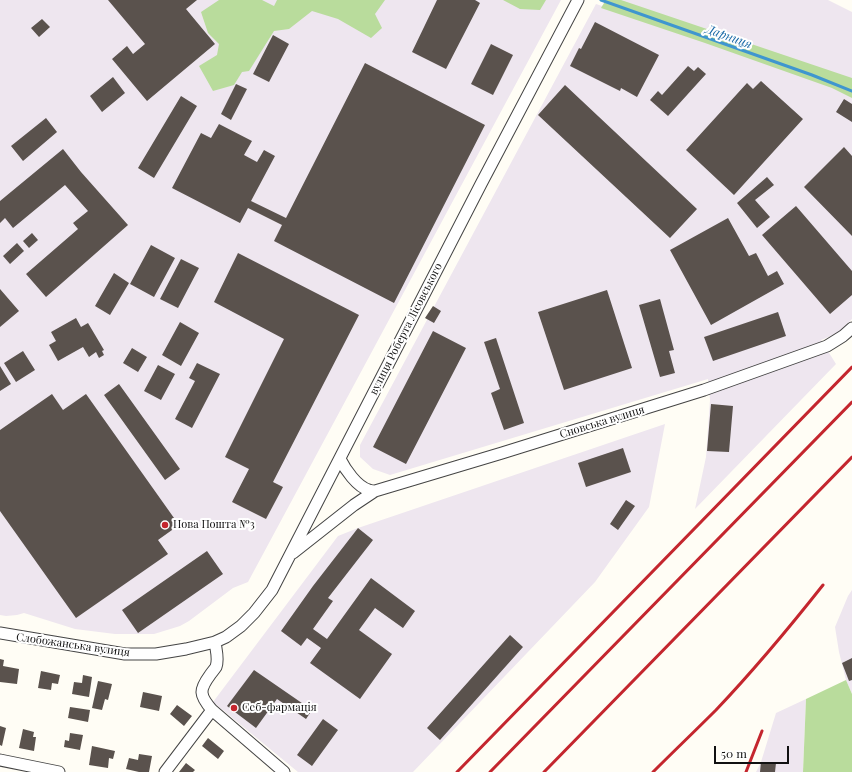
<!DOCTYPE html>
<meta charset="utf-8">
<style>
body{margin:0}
#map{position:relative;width:852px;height:772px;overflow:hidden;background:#fffdf5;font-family:"Playfair Display",serif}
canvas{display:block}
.scale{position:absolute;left:714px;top:746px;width:75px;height:18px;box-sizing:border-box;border:2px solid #111;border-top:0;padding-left:5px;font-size:12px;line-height:14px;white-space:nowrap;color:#111;-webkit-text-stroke:3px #fff;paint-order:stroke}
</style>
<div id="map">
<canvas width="852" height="772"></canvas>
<div class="scale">50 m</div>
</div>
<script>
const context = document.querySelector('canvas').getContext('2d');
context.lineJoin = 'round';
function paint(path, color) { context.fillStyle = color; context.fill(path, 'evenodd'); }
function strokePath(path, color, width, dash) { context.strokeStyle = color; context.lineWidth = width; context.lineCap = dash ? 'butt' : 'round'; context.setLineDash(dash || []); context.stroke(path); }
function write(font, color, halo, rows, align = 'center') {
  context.font = font + ' "Playfair Display",serif'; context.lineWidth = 4; context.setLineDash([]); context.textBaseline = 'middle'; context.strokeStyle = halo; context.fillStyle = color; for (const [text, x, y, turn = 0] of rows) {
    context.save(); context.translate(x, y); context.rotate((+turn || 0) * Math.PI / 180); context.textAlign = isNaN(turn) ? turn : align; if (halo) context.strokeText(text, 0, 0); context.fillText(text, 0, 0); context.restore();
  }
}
paint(new Path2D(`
 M0 0H561L248 582 233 588 189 621 180 626 154 634H115L75 629 24 613 17 615 6 616 0 615Z
 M606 0H828L852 12V319L838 333 821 340 836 364 695 509 706 457 710 400 708 379 390 475 373 469 360 457V445L596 4 602 6Z
 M665 424 649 507 595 582 413 772H298L213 702 338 536 358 528Z
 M852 590V694L846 680 839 652 835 627 848 596Z
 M806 699 803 772H756L761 762 776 713Z`), '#eee6ef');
paint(new Path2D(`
 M219 0H262L274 6 277 0H385L375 14 382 28 371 38 338 19 312 11 289 29 274 31 249 71 242 72 234 85 213 91 199 66 217 55 219 44 208 33 201 12Z
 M503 0H546L540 10 520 9Z
 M606 0H621L852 78V98L832 88 705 43 601 8Z
 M846 680 852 694V772H803L806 699Z`), '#b9dc9c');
strokePath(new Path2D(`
 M601 0 812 75 852 91`), '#3f96cf', 3);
paint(new Path2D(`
 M108 0H197L186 9 215 44 147 101 112 59 127 46 133 54 145 44Z
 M437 0H475L480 3 446 69 412 52Z
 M42 19 50 27 39 37 31 28Z
 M595 22 659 55 637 97 621 88 620 91 570 66 579 48 581 49Z
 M273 35 289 44 269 82 253 74Z
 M491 44 513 55 493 95 471 84Z
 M365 63 485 125 394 303 274 241 282 225 248 208 240 223 172 188 201 133 211 138 219 124 252 141 244 155 257 162 264 150 275 156 251 201 286 218Z
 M688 66 694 71 698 67 706 74 668 116 650 100 658 91 662 95Z
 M113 77 125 93 102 112 90 96Z
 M761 81 803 119 734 195 686 150 747 83 753 89Z
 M236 84 247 89 231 120 221 114Z
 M565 85 697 209 670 238 538 115Z
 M181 96 197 106 154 178 138 168Z
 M844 99 852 104V122L836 112Z
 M46 118 57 132 23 161 11 146Z
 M844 147 852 156V236L804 187Z
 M63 149 81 172 128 225 46 297 26 274 78 229 73 223 88 211 65 185 13 228 5 218 0 223V201Z
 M767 177 774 185 755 200 770 217 757 228 737 203Z
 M796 206 852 271V295L830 314 762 235Z
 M728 218 749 256 756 253 768 276 777 271 784 284 711 325 670 250Z
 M32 233 38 240 29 248 23 241Z
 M17 243 24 251 10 264 3 256Z
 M151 245 175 258 154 297 130 284Z
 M238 253 359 315 273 482 283 487 266 519 232 502 249 469 225 457 284 339 214 302Z
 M181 259 199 268 178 308 160 299Z
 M114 273 129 283 110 315 95 306Z
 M0 289 19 311 0 327Z
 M607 290 632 368 564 390 538 312Z
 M660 299 674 350 669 351 675 373 660 377 639 305Z
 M433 306 441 311 434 323 425 318Z
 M778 312 786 336 713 361 704 337Z
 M76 318 81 327 88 323 104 350 102 351 104 355 99 358 96 352 89 357 83 347 58 361 49 345 56 341 51 332Z
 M180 322 199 333 181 366 162 355Z
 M433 331 466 348 406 464 373 447Z
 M496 338 524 423 504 430 491 393 500 389 484 342Z
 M132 348 147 357 138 372 123 363Z
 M23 351 35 370 16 382 4 363Z
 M197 363 220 374 192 428 175 419 195 381 189 378Z
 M158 365 175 374 161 400 144 391Z
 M0 366 11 384 0 391Z
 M119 384 180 469 165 480 104 395Z
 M52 394 63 410 86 394 179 525 158 540 168 554 76 618 0 511V430Z
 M711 404 733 406 729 452 707 451Z
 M623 448 631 472 586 487 578 463Z
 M626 500 635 506 618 530 610 524Z
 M358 528 373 540 328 598 333 601 313 629 327 639 371 578 415 611 403 628 375 608 359 630 392 654 360 699 310 663 321 648 307 638 301 646 281 631 313 586Z
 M207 551 223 574 138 633 122 610Z
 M510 635 523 647 440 740 427 728Z
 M852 658V680L849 681 842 663Z
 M0 659 4 660 3 666 19 669 17 684 0 682Z
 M254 670 312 710 306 719 277 699 256 728 227 706Z
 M41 671 60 675 58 684 52 683 51 690 38 688Z
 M83 675 92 677 89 697 72 694 74 682 82 683Z
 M98 681 112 684 108 700 105 699 102 710 92 708Z
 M143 692 162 696 159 711 140 707Z
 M177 705 192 716 184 726 170 714Z
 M70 707 90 710 88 722 68 718Z
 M323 719 338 730 312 766 297 755Z
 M0 726 6 728 2 746 0 745Z
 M23 729 34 732 33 737H36L34 751 19 748Z
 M70 733 83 735 80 750 64 747 65 740 69 741Z
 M208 738 224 751 218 759 202 746Z
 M92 746 115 751 113 759 109 758 108 768 89 765Z
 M139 754 152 756 149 772H139L126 769 129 758 138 760Z
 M761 762 776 763 775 772H760Z
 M186 763 195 770 193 772H179Z`), '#5a524d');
const minor = new Path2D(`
 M340 459C345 469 357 487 369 490 371 491 373 491 375 491
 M293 553 354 505 375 491 502 453 704 390 827 346 843 336 852 328
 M0 633 125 654H156L186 649 215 642 226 637 241 626 254 613 272 590 481 184 578 0
 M215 642C216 650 219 659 216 667 214 670 212 672 210 675 199 690 199 695 212 710L284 772
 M0 760 59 772
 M165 772 212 710`);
strokePath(minor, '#444', 13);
strokePath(minor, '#fff', 11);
strokePath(new Path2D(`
 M457 772 852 367
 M490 772 852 402
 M544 772 852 457
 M653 772C674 751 695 731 716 710 754 670 789 628 823 585
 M746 772 762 731`), '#c4262e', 3);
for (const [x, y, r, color] of [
 [165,525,4,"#c4262e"],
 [234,708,4,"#c4262e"]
]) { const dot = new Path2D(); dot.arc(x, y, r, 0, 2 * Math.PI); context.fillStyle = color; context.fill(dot); strokePath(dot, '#fff', 1.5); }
write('11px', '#111', '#fff', [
 ["вулиця Роберта Лісовського",406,329,-63],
 ["Сновська вулиця",602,422,-17],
 ["Слобожанська вулиця",73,645,8]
]);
write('11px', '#111', '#fff', [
 ["Нова Пошта №3",173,525],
 ["Себ-фармація",242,708]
], 'left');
write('italic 12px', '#1768a6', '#fff', [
 ["Дарниця",729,37,20]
]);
</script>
